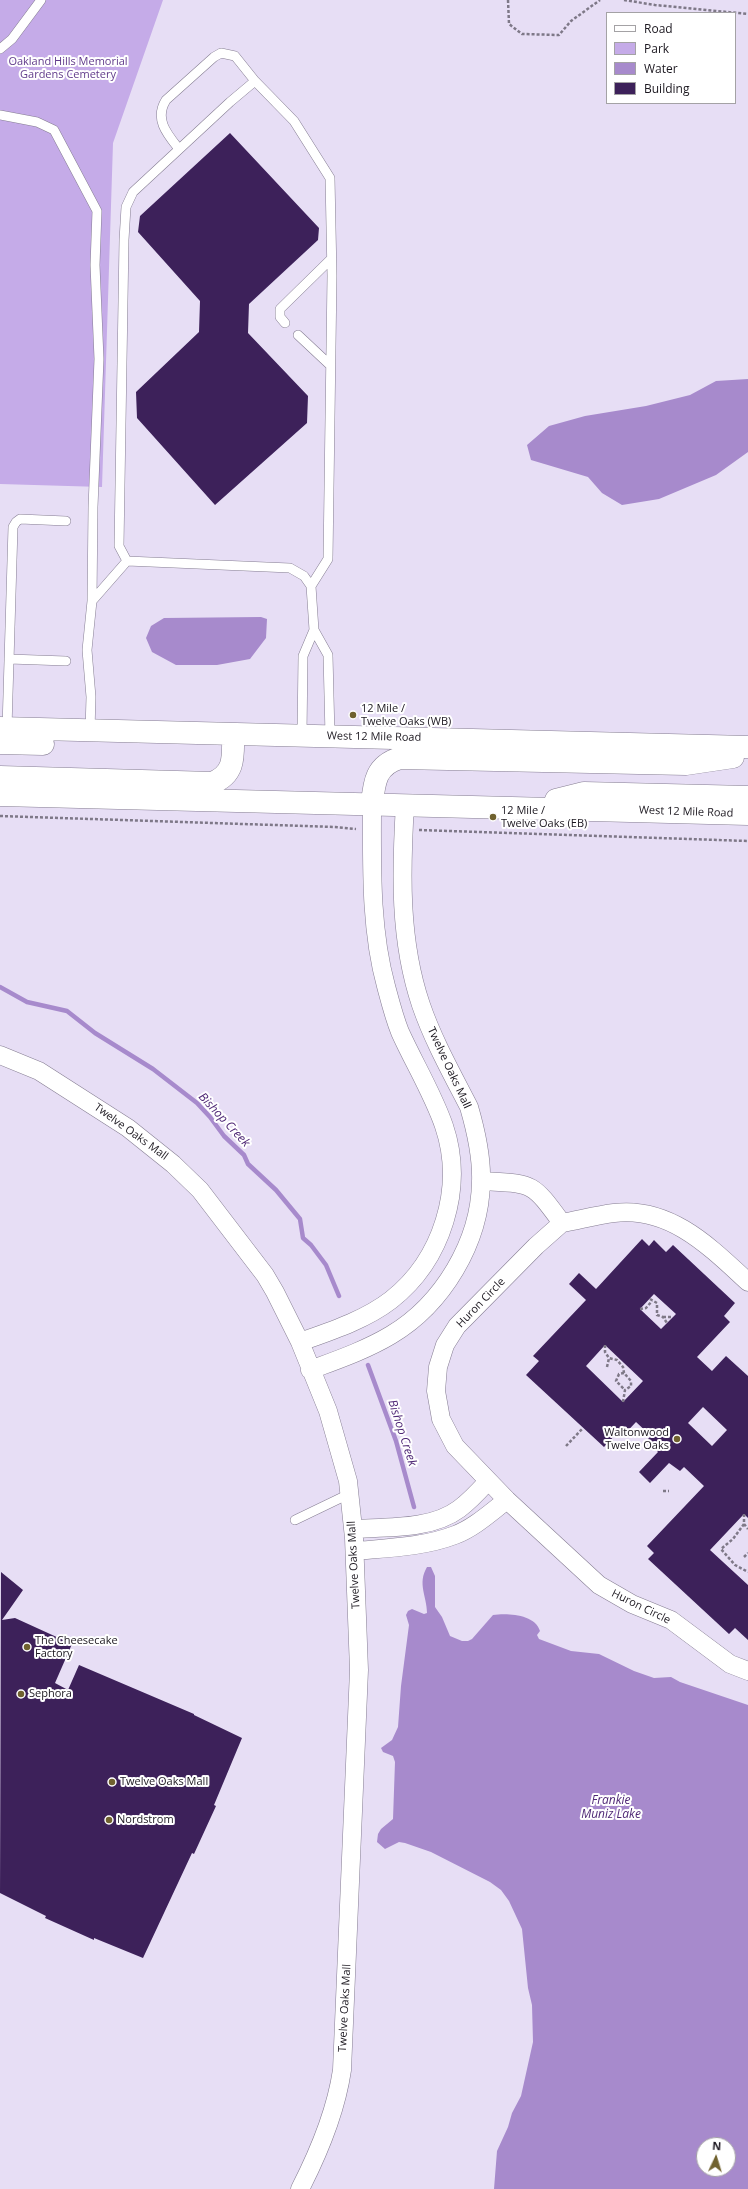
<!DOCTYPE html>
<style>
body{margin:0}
#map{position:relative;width:748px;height:2189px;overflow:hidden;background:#e7def5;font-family:"Open Sans",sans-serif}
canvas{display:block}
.legend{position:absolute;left:606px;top:12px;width:130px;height:92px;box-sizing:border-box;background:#fff;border:1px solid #a4a2a5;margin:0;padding:5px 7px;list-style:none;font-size:12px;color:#1b171f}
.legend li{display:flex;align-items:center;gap:8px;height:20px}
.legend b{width:20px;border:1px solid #a4a2a5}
.north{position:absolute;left:696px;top:2137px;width:40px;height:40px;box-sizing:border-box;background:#fff;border:1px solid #a4a2a5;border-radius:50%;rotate:4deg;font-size:11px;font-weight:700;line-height:16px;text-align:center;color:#1b171f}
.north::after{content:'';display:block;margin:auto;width:14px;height:18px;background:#70622f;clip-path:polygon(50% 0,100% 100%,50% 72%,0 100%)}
</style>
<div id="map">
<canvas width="748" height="2189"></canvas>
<ul class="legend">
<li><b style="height:5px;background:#fff"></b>Road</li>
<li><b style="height:11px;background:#c5abe8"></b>Park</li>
<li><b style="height:11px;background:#a78acc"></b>Water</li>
<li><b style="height:11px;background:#3d215a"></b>Building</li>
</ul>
<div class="north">N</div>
</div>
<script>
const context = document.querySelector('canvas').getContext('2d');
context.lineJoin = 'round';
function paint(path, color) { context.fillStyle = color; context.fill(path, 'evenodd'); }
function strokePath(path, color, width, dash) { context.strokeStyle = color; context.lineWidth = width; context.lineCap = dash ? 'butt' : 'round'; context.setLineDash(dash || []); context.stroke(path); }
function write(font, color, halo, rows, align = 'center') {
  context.font = font + ' "Open Sans",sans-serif'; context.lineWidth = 4; context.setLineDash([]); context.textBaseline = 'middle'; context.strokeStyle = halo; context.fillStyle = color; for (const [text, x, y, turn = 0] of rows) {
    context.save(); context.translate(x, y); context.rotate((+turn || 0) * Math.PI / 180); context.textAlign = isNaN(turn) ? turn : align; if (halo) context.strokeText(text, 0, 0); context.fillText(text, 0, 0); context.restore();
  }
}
paint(new Path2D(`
 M0 0H163L113 143 102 487 0 484Z`), '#c5abe8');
paint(new Path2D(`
 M748 379V452L716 475 659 499 622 505 602 493 588 477 531 460 527 445 549 426 585 416 646 406 690 395 716 381Z
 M261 617 267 619 266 638 250 659 217 665H176L152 652 146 638 151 626 164 618Z
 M427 1567H431L435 1576V1607L442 1617 450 1636 462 1641H468L472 1639 493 1615C507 1613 535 1614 540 1631L537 1635 539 1639 571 1651 599 1654 634 1671 654 1678 671 1677 680 1682 748 1705V2189H494L497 2151 508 2127 512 2113 521 2096 533 2042 532 2005 528 1988 522 1929 509 1901 501 1890 490 1882 431 1852 405 1843 399 1842 385 1849 377 1842 378 1834 381 1829 393 1819 395 1762 393 1756 383 1752 381 1748 392 1740 398 1727 401 1686 409 1625 406 1615 408 1611 412 1609 424 1614 427 1613C427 1596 417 1584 427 1567ZM704 2145H728V2169H704Z`), '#a78acc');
strokePath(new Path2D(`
 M0 987 27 1002 67 1011 95 1033 153 1069 197 1103 210 1117 224 1136 244 1155 248 1164 276 1190 300 1219 303 1238 311 1245 326 1265 339 1296
 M368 1365 396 1441 414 1507`), '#a78acc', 4.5);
paint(new Path2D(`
 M230 133 319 228 318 240 249 304 248 333 308 396 307 423 215 505 137 418 136 392 199 332 200 301 138 232 140 216Z
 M642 1239 649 1246 654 1240 666 1252 673 1245 735 1303 724 1316 730 1322 697 1357 712 1371 726 1356 748 1376V1518L744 1514 710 1550 748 1585V1640L735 1628 729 1634 648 1559 654 1553 647 1546 704 1486 684 1467 680 1471 669 1463 650 1483 639 1472 658 1452 647 1440 651 1436 636 1422 621 1438 617 1433 604 1447 526 1375 539 1361 533 1356 586 1300 569 1284 579 1273 596 1289ZM654 1294 676 1314 661 1329 640 1309ZM605 1345 643 1381 623 1402 586 1366ZM703 1407 727 1430 712 1446 688 1423Z
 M1 1572 23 1590 2 1620 15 1618 72 1644 55 1683 68 1690 79 1665 194 1714V1715L242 1738 214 1805 216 1806 194 1854 192 1853 143 1958 94 1938V1940L45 1918 46 1916 0 1893Z`), '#3d215a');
const service = new Path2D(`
 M0 49 12 39 41 0
 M0 115 37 122 54 130 97 211 95 265 99 359 93 507 92 601 87 650 91 697 90 730
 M179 149C167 134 154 119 166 100L214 57 221 53 235 56 255 81
 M285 323 280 317V309L331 259
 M298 335 330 365
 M127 561 119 546 124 240 126 207 133 192 230 102 255 81 294 121 330 178 332 276 328 559 311 586
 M127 561 290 568 304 576 311 586 314 630
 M92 601 127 561
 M9 659 66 661
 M7 728 13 527 16 522 20 519 66 521
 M302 735 303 656 314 630 328 655 330 736
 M295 1520 349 1494`);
const minor = new Path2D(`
 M0 1055 39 1071 128 1128 173 1164 200 1190 265 1275 275 1292 300 1342 328 1411 348 1481 354 1538 359 1670 342 2070C336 2111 319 2152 300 2189
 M481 1181C534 1184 531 1181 562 1223 579 1220 597 1215 614 1213 670 1206 710 1247 748 1282
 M562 1223 536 1246 457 1326 445 1345 438 1367 436 1391 441 1419 455 1446 507 1500 599 1585 632 1604 671 1620 730 1664 748 1671
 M300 1342C331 1331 365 1320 391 1300 442 1260 465 1188 444 1126 433 1094 414 1063 400 1032 394 1017 390 1001 386 986 370 928 372 864 372 804
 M310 1370C337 1360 366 1350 391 1335 443 1304 480 1242 481 1182 482 1156 476 1131 469 1107 452 1074 433 1040 421 1005 399 940 401 872 405 804
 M353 1529C386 1527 431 1530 459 1509 470 1501 479 1491 488 1481
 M355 1551C388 1548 424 1547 455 1535 474 1528 491 1512 507 1500`);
const secondary = new Path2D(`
 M0 728 748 747
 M0 743 43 744
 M0 777 212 783C236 774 233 755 233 734
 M0 795 748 814
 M556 800 584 793 748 797
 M372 804C374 782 376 765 400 758L686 764 733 757`);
strokePath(service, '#857d92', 10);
strokePath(minor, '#857d92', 19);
strokePath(secondary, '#857d92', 23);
strokePath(new Path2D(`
 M508 0 509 24 522 34 559 35 571 21 600 0
 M624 0 655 5 748 14
 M0 816 335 827 356 829
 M419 830 748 841
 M650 1299 657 1303V1315L663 1317 667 1323
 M640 1309 646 1308 652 1301
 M663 1317H672
 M605 1345V1352L609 1358
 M607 1367 609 1358 617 1360 623 1367 624 1373
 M623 1402 625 1390 631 1386V1381L624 1373 619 1374 616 1381 625 1390
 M566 1446 583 1428
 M663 1491H669
 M744 1514V1524L748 1529
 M744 1524 733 1539 721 1549 735 1565 748 1572
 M744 1557 748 1553`), '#7e7887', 2.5, [3, 2]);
strokePath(service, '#fff', 9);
strokePath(minor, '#fff', 18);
strokePath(secondary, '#fff', 22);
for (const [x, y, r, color] of [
 [353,715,4,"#70622f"],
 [493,817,4,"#70622f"],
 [677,1439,4,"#70622f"],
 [27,1647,4,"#70622f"],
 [21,1694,4,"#70622f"],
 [112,1782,4,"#70622f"],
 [109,1820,4,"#70622f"]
]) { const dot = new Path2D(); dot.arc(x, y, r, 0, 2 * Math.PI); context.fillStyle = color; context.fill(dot); strokePath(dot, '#fff', 1.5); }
write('11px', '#613b8b', '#fff', [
 ["Oakland Hills Memorial",68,62],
 ["Gardens Cemetery",68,75]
]);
write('11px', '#1b171f', '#fff', [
 ["12 Mile /",361,709],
 ["Twelve Oaks (WB)",361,722],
 ["12 Mile /",501,811],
 ["Twelve Oaks (EB)",501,824],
 ["Waltonwood",669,1433,"right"],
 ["Twelve Oaks",669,1446,"right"],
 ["The Cheesecake",35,1641],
 ["Factory",35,1654],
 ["Sephora",29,1694],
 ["Twelve Oaks Mall",120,1782],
 ["Nordstrom",117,1820]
], 'left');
write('11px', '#1b171f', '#fff', [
 ["West 12 Mile Road",374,737,1],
 ["West 12 Mile Road",686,812,2],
 ["Twelve Oaks Mall",449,1068,65],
 ["Twelve Oaks Mall",131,1132,36],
 ["Huron Circle",481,1303,-46],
 ["Twelve Oaks Mall",354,1565,-93],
 ["Huron Circle",641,1607,26],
 ["Twelve Oaks Mall",345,2008,-87]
]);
write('italic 12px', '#4f2876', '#fff', [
 ["Bishop Creek",224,1120,47],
 ["Bishop Creek",402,1433,72],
 ["Frankie",611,1801],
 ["Muniz Lake",611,1815]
]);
</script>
